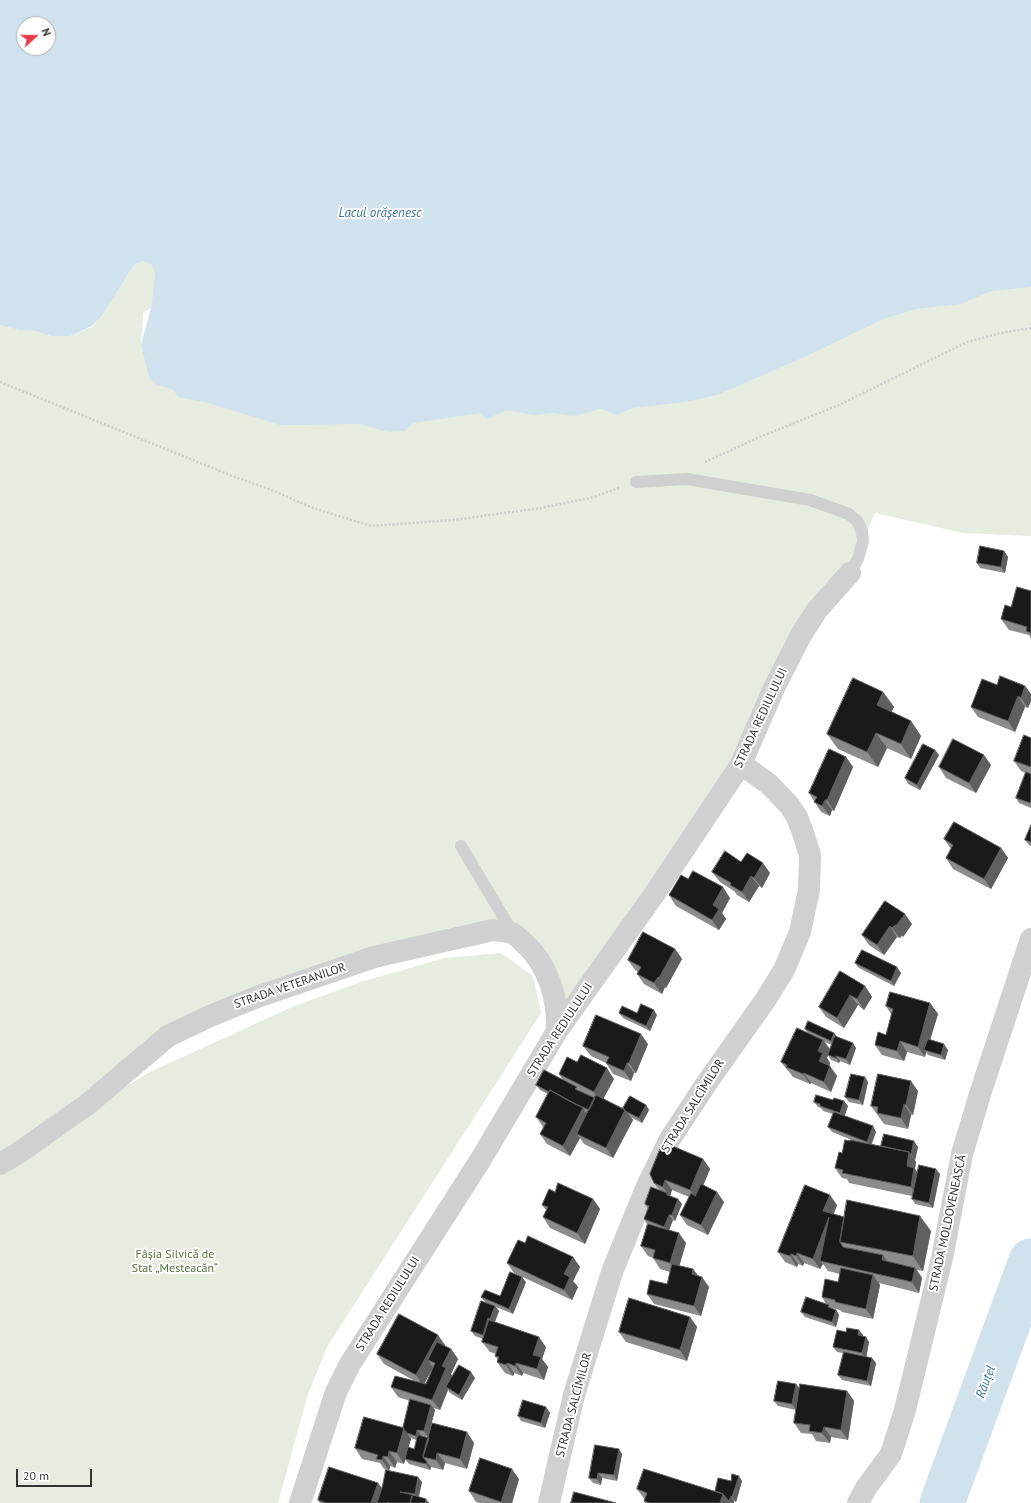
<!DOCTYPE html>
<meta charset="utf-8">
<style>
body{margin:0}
#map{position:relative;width:1031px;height:1503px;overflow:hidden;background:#fff;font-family:"PT Sans",sans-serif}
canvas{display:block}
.north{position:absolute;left:16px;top:16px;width:40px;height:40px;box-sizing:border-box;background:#fff;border:1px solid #adadad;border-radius:50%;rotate:69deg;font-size:11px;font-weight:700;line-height:16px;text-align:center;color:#333}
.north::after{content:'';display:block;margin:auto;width:14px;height:18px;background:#e63946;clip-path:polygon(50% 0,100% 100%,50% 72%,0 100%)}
.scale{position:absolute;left:16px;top:1469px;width:76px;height:18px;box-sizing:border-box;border:2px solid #333;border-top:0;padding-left:5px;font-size:12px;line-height:14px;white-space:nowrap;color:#333;-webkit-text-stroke:3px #fff;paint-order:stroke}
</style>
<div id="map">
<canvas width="1031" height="1503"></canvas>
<div class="north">N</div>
<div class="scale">20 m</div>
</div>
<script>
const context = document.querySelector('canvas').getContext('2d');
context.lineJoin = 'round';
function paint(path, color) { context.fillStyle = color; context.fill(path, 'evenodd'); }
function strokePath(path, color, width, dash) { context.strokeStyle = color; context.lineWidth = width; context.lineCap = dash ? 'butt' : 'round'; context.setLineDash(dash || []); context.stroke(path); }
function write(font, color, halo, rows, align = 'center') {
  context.font = font + ' "PT Sans",sans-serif'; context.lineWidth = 4; context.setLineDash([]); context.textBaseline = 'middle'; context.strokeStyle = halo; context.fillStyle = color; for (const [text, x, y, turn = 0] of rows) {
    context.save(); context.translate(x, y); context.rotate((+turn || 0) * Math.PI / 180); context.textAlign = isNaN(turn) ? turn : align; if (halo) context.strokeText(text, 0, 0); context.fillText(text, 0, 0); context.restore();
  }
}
paint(new Path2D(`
 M143 261 153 265 155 272 151 308 143 313 141 345 148 375 155 384 173 389 840 327 1031 275V536L963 533 875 513 850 573 815 620 741 764 557 1031 553 991 513 933 426 945 168 1036 35 1141 150 1072 292 1007 364 981 445 958 501 953 533 976 541 1013 327 1347 308 1394 278 1503H0V325L19 330 34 331 51 336H70L92 327 101 317 134 265Z`), '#e6ecdf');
paint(new Path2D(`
 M0 0H1031V287L991 291 961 304 916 309 883 319 811 354 717 395 685 402 632 408 617 415 601 409 574 416 553 413 534 415 506 410 487 419 480 413 413 423 405 431 388 432 359 424 280 425 208 403 179 397 172 389 154 384 148 375 141 345 151 308 155 273 152 265 143 261 134 265 101 317 92 326 70 336H51L34 331 19 330 0 325ZM24 24H48V48H24Z`), '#cfe2ee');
strokePath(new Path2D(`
 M942 1503 1031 1261`), '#cfe2ee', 45);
strokePath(new Path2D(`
 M0 382 230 475 274 491 313 508 371 526 453 520 541 508 590 498 619 488
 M705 462 762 436 839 405 967 342 1000 333 1031 328`), '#cdcdcd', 2.5, [2, 2]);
strokePath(new Path2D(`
 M636 482 687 479 810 500 849 514 858 522 862 532 863 541 858 559 850 573
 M461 846 513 933`), '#d0d0d0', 12);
strokePath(new Path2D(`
 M0 1164 17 1154 88 1104 168 1036 210 1016 257 997 374 957 493 930C499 931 506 931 512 933 516 935 521 940 524 943 549 965 558 999 557 1031
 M300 1503 336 1392 350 1364 481 1159 557 1031 653 896 741 764 774 688 801 635 817 610 850 573
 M549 1503 574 1395 612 1272 647 1186 670 1139 706 1084 766 999 784 970 800 932 809 890 810 855 802 830 797 817 789 805 769 784 741 764
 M858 1503 866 1488 891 1454 905 1410 942 1258 962 1154 981 1091 1031 939`), '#d0d0d0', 22);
paint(new Path2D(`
 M1004 551 1008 557 1005 573 980 568 977 563Z
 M1031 591V639L1029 635 1009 630 1001 619 1011 607Z
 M997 685 1025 686 1031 694V701L1028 708 1025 707 1015 732 978 717 971 707Z
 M883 692 894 707 891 712 911 721 921 736 911 759 887 748 878 767 838 749 827 734Z
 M1031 738V808L1019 803 1016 798 1026 773 1021 771 1014 761Z
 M935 750 939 755 920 790 908 784 905 778Z
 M846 757 853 767 834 811 832 810 830 816 821 812 809 793Z
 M991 765 976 793 946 778 939 767Z
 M1031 825V846L1029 845 1025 840Z
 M944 839 1001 848 1008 858 991 889 953 869 946 858 951 849Z
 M741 862 770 873 762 888 759 886 749 902 737 895 734 891 720 882 712 872Z
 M688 879 730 898 722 913 726 919 719 930 676 906 669 895Z
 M885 901 912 924 903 937 902 935 900 938 897 937 884 955 869 945 862 935Z
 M675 949 682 959 666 988 665 987 662 994 644 984 637 974 638 972 635 970 628 960Z
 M855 963 901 973 894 986 859 968Z
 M865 986 872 997 864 1010 858 1005 844 1028 826 1017 819 1007Z
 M930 1003 938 1014 930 1040 948 1050 945 1060 928 1055 926 1052 925 1057 907 1052 904 1061 882 1055 875 1045 886 1035 891 1014 886 1006Z
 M619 1013H637L657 1015 650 1031 623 1018Z
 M805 1029 834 1033 837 1037 856 1048 850 1065 840 1061 839 1063 831 1060 828 1055 827 1058 830 1063 829 1066 837 1076 831 1092 811 1083 810 1084 793 1077 790 1073 789 1072 781 1062 807 1032ZM825 1042 832 1045 830 1049Z
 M648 1044 636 1073H634L631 1081 613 1074 606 1063 591 1056 583 1046Z
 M577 1062 614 1079 603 1099 623 1108 646 1105 649 1110 642 1123 630 1117 633 1120 613 1158 584 1144 580 1138 570 1156 547 1144 540 1134 544 1128 536 1117 548 1094 540 1090 536 1085 563 1080 559 1074Z
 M865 1077 868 1082 863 1105 849 1102 845 1097Z
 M918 1091 913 1115H911L908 1129 884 1124 871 1106Z
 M814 1102 848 1106 844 1116 873 1126 876 1132 872 1144 881 1146 918 1147 915 1160 916 1162 915 1169 917 1172 940 1174 933 1208 915 1204 912 1199V1196L849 1183 847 1179 842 1178 835 1168 842 1153 850 1141 852 1140 832 1132 828 1127 833 1114 823 1111 821 1108 818 1107Z
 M703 1159 710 1169 703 1186 724 1202 708 1235 687 1225 680 1215 689 1197 672 1190 670 1196 678 1199 682 1204 675 1221 673 1220 669 1230 686 1243 679 1266 693 1269 698 1275 709 1287 701 1316 654 1304 647 1294 667 1284 670 1272 660 1269 653 1258 648 1256 641 1246 647 1224 644 1219 648 1209 645 1204 659 1190 654 1183Z
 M555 1192 593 1199 600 1209 585 1244 550 1228 543 1217 546 1210 542 1205Z
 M837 1205 834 1214 844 1217 931 1231 923 1271 917 1270 922 1278 919 1293 879 1283 880 1285 873 1319 842 1312 840 1310 832 1308 836 1310 839 1315 836 1327 805 1317 801 1312 826 1304 822 1297 838 1282 840 1274 828 1271 823 1264 820 1269 804 1263 803 1266 798 1264 797 1267 785 1262 778 1252Z
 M525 1243 573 1257 580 1267 573 1281 578 1287 572 1300 514 1273 507 1263Z
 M526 1282 513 1314 496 1307 499 1311 495 1322 546 1347 542 1359 548 1367 544 1380 523 1373 522 1376 514 1373 513 1376 505 1373 497 1362 498 1360 495 1356 496 1354 490 1352 482 1342 483 1339 475 1336 471 1331 485 1302 481 1297 500 1296Z
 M690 1317 697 1327 687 1361 626 1342 619 1332Z
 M863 1335V1336L866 1337 869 1342 866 1357 876 1363 871 1386 842 1380 838 1375 843 1353 837 1352 833 1347Z
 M445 1345V1346L451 1349 458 1359 451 1374 452 1377 475 1378 462 1400 450 1393 448 1390 440 1410 433 1408 435 1410 428 1437 421 1435 429 1438 474 1443 467 1469 445 1463 443 1470 431 1467 430 1470 409 1464 405 1459 404 1464 397 1462 395 1468 390 1466 389 1471 384 1469 380 1463 362 1459 355 1448 403 1428 410 1401 398 1397 391 1387 415 1381 384 1364 377 1354ZM433 1368 426 1384H424ZM411 1438 416 1440 414 1449H408Z
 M796 1384 799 1389 847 1391 854 1401 848 1440 831 1437 830 1443 816 1441 812 1434 801 1433 794 1423 796 1410 778 1406 774 1401Z
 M546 1407 550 1413 545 1428 521 1421 518 1416Z
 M619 1449 622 1454 617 1481 602 1478 601 1485 593 1483 589 1478Z
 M519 1479 512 1503H480L476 1502 469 1491Z
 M731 1481H742L736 1502 734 1501V1503H645L644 1501 645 1500 637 1489 715 1491Z
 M422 1482 419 1497 426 1499 429 1503H320L318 1500 378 1483 382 1488Z`), '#8c8c8c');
paint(new Path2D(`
 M1004 551 1008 557 1005 573 1001 567Z
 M1025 686 1031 694V701L1028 708 1021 698Z
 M883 692 894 707 887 721 877 705Z
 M1018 696 1025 707 1015 732 1008 721Z
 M911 721 921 736 911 759 901 744Z
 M876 733 887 748 878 767 867 752Z
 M935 750 939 755 920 790 917 785Z
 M984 755 991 765 976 793 969 783Z
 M846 757 853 767 834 811 827 800Z
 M825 800 832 810 830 816 822 806Z
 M1001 848 1008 858 991 889 984 879Z
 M763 863 770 873 762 888 754 878Z
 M751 876 759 886 749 902 742 892Z
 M723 887 730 898 722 913 726 919 719 930 712 920 713 905Z
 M905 914 912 924 903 937 896 926Z
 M895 925 902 935 900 938 892 928Z
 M890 926 897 937 884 955 877 945Z
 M675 949 682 959 666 988 659 978Z
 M897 967 901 973 894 986 891 981Z
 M658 977 665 987 662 994 654 983Z
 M865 986 872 997 864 1010 857 999Z
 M850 995 858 1005 844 1028 837 1018Z
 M930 1003 938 1014 927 1050H924L926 1052 925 1057 918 1047Z
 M654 1010 657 1015 650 1031 646 1026Z
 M834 1033 838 1038 834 1046 831 1041Z
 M641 1034 648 1044 636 1073 629 1063Z
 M823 1040 830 1050 827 1058 830 1063 827 1072 819 1061 818 1051Z
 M900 1041 907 1052 904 1061 897 1051Z
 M853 1043 856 1048 850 1065 846 1059Z
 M944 1044 948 1050 945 1060 941 1055Z
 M836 1056 840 1061 839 1063 836 1058Z
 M627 1063 634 1073 631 1081 624 1071Z
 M830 1066 837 1076 831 1092 824 1082Z
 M607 1068 614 1079 601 1103 594 1092Z
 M804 1073 811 1083 810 1084 803 1074Z
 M865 1077 868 1082 863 1105 859 1100Z
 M911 1081 918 1091 913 1115 906 1105Z
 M844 1101 848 1106 844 1118 840 1113Z
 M904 1104 911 1115 908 1129 901 1118Z
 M646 1105 649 1110 642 1123 639 1118Z
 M583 1108 590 1119 577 1134 580 1138 570 1156 563 1146Z
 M625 1110 633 1120 613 1158 606 1148Z
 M873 1126 876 1132 870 1147 867 1142Z
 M914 1141 918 1147 915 1160 911 1154Z
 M909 1152 916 1162 915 1169 922 1178 918 1197 911 1187 907 1166Z
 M703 1159 710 1169 697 1200 690 1190Z
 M936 1169 940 1174 933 1208 929 1203Z
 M665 1180 672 1190 670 1196 667 1195V1193L663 1187Z
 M717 1192 724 1202 708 1235 701 1225Z
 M830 1195 837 1205 831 1219 820 1261 823 1264 820 1269 813 1259 823 1211Z
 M593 1199 600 1209 585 1244 577 1233Z
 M678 1199 682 1204 675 1221 672 1215Z
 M669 1215 673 1220 668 1233 664 1227Z
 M920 1216 931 1231 923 1271 913 1256Z
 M679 1233 686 1243 677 1274 670 1263Z
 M797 1253 804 1263 803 1266 796 1256Z
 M791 1254 798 1264 797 1267 790 1256Z
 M883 1255 890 1265 882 1260Z
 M573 1257 580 1267 573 1281 578 1287 572 1300 564 1290V1274Z
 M915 1268 922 1278 919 1293 912 1282Z
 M693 1269 700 1279 692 1274Z
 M873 1275 880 1285 873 1319 866 1309Z
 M522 1277 526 1282 513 1314 509 1309Z
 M702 1277 709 1287 701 1316 694 1306Z
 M495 1306 499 1311 494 1324 490 1319Z
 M836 1310 839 1315 836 1327 832 1322Z
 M690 1317 697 1327 687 1361 680 1350Z
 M488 1318 492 1323 486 1340 483 1335Z
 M859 1330 863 1335 862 1340 858 1335Z
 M438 1335 445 1345 435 1363 428 1360 433 1367 423 1386 416 1375Z
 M539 1337 546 1347 542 1359 548 1367 544 1380 537 1369 533 1355Z
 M866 1337 869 1342 866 1359 862 1353Z
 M451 1349 458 1359 451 1374 454 1378 446 1387 448 1390 440 1410 432 1400 442 1366Z
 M872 1358 876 1363 871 1386 867 1381Z
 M507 1363 514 1373 513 1376 506 1365Z
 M516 1363 523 1373 522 1376 515 1366Z
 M471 1372 475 1378 462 1400 459 1395Z
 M796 1384 800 1389 796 1410 792 1404Z
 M847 1391 854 1401 848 1440 841 1430Z
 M431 1405 435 1410 428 1437 424 1431Z
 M546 1407 550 1413 545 1428 541 1423Z
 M824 1427 831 1437 830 1443 822 1433Z
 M404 1428 411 1439 404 1464 397 1453Z
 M417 1430 421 1435 419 1441 416 1436Z
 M467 1432 474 1443 467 1469 460 1459Z
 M619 1449 622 1454 617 1481 614 1475Z
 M389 1451 397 1462 395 1468 388 1457Z
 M437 1453 445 1463 443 1470 436 1460Z
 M383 1456 390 1466 389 1471 382 1460Z
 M427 1462 431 1467 430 1470 426 1464Z
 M512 1469 519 1479 512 1503H502L501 1502Z
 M598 1473 602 1478 601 1485 597 1479Z
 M739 1476 742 1481 736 1502 732 1497Z
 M418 1477 422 1482 418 1499 415 1494Z
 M378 1483 385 1493 382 1503H371Z
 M723 1494 730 1503H720Z
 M731 1496 734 1501V1503H731L729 1501Z
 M426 1499 429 1503H425Z`), '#5f5f5f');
const building = new Path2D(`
 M980 546 1004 551 1001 567 977 563Z
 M1017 587 1031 591V633L1026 631 1027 627 1001 619 1005 605 1011 607Z
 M1000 676 1025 686 1021 698 1018 696 1008 721 971 707 982 679 997 685Z
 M853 678 883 692 877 705 911 721 901 744 876 733 867 752 827 734Z
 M1024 735 1031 738V767L1014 761Z
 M953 739 984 755 969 783 939 767Z
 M923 744 935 750 917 785 905 778Z
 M829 749 846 757 827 800H825L822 806 814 802 817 797 809 793Z
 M1026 772 1031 774V800L1030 803 1016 798Z
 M954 822 1001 848 984 879 946 858 953 845 944 839Z
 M1031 825V842L1025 840Z
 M725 851 741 862 747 853 763 863 754 878 751 876 742 892 730 885 731 883 712 872Z
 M693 871 723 887 713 905 719 909 712 920 669 895 681 875 688 879Z
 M885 901 905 914 896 926 895 925 892 928 890 926 877 945 862 935Z
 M643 932 675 949 659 978 658 977 654 983 637 974 641 967 628 960Z
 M862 950 897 967 891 981 855 963Z
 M840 971 865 986 857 999 850 995 837 1018 819 1007Z
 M890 992 930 1003 918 1047 900 1041 897 1051 875 1045 878 1032 886 1035 893 1009 886 1006Z
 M641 1004 654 1010 646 1026 619 1013 622 1006 637 1013Z
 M596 1015 641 1034 629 1063H627L624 1071 606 1063 609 1057 583 1046Z
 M808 1021 834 1033 831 1041 805 1029Z
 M797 1028 823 1040 818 1051 823 1053 819 1061 830 1066 824 1082 804 1073 803 1074 786 1067 787 1065 781 1062Z
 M835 1036 853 1043 846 1059 836 1056V1058L828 1055Z
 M928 1039 944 1044 941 1055 924 1050Z
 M581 1055 607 1068 594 1092 559 1074 567 1057 577 1062Z
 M544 1070 577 1087 575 1089 595 1098 589 1110 569 1101 550 1090 549 1092 536 1085Z
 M851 1074 865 1077 859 1100 845 1097Z
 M878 1074 911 1081 906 1105 904 1104 901 1118 877 1113 878 1107 871 1106Z
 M550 1090 583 1108 563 1146 540 1134 546 1123 536 1117Z
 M596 1095 625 1110 606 1148 577 1134Z
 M816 1095 833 1100 834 1098 844 1101 840 1113 820 1106V1104L814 1102Z
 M630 1096 646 1105 639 1118 627 1112 623 1108Z
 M834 1112 873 1126 867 1142 828 1127Z
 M884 1134 914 1141 911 1154 909 1152 881 1146Z
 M845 1140 850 1141V1140L909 1152 907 1166 914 1168 911 1187 842 1173 843 1170 835 1168 839 1152 842 1153Z
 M663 1142 703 1159 690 1190 665 1180 663 1187 654 1183 650 1174Z
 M919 1165 936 1169 929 1203 912 1199Z
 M558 1183 593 1199 577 1233 543 1217 548 1207 542 1205 549 1189 555 1192Z
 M701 1184 717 1192 701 1225 680 1215 691 1193 695 1196Z
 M805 1185 830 1195 823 1211 844 1217 840 1242 843 1247 883 1255 882 1260 915 1268 912 1282 820 1261 829 1217 813 1259 797 1253 796 1256 791 1254 790 1256 778 1252Z
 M651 1187 667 1193V1195L678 1199 672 1215H669L664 1227 644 1219 649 1206 645 1204Z
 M847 1200 920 1216 913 1256 840 1242Z
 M648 1224 679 1233 670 1263 653 1258 655 1250 641 1246Z
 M528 1236 573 1257 564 1274 570 1277 564 1290 507 1263 518 1240 525 1243Z
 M672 1264 693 1269 692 1274 702 1277 694 1306 647 1294 650 1280 667 1284Z
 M841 1268 873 1275 866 1309 835 1302V1300L822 1297 825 1279 838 1282Z
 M510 1272 522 1277 509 1309 481 1297 485 1290 500 1296Z
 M806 1297 829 1305 828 1307 836 1310 832 1322 801 1312Z
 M629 1298 690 1317 680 1350 619 1332Z
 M481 1301 495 1306 490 1319 488 1318 483 1335 471 1331Z
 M399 1314 438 1335 416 1375 377 1354Z
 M489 1320 539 1337 533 1355 541 1357 537 1369 516 1363 515 1366 507 1363 506 1365 497 1362 499 1357 495 1356 498 1347 482 1342Z
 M847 1328 859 1330 858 1335 866 1337 862 1353 833 1347 837 1330 846 1332Z
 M437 1342 451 1349 442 1366 446 1368 432 1400 391 1387 395 1376 426 1384 435 1363 428 1360Z
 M844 1352 872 1358 867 1381 838 1375Z
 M459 1365 471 1372 459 1395 446 1387Z
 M778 1381 796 1384 792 1404 774 1401Z
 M800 1384 847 1391 841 1430 824 1427 822 1433 809 1431 810 1425 794 1423Z
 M410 1399 431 1405 424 1431 417 1430 416 1436 407 1433 403 1428Z
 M523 1400 546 1407 541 1423 518 1416Z
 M364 1417 404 1428 397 1453 389 1451 388 1457 383 1456 382 1460 376 1459 378 1455 355 1448Z
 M432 1423 467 1432 460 1459 437 1453 436 1460 423 1457Z
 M418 1435 429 1438 423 1457 427 1462 426 1464 405 1459 408 1447 414 1449Z
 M595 1445 619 1449 614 1475 598 1473 597 1479 589 1478Z
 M480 1458 512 1469 501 1502 469 1491Z
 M329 1467 378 1483 371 1503H326L318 1500Z
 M644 1469 723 1494 720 1503H650L644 1501 647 1493 637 1489Z
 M386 1470 418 1477 415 1494 400 1492 413 1495 410 1503H390L387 1502V1503H377L382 1488Z
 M732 1474 739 1476 732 1497 731 1496 729 1501 728 1500 723 1494 715 1491 718 1478 731 1481Z
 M574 1492 616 1503H571Z
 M413 1495 426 1499 425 1503H410Z`);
paint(building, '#1a1a1a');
strokePath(building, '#5f5f5f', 1);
write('12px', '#333', '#fff', [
 ["STRADA REDIULULUI",761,718,-65],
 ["STRADA VETERANILOR",290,986,-19],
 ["STRADA REDIULULUI",560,1030,-57],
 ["STRADA SALCÎMILOR",693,1106,-58],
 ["STRADA MOLDOVENEASCĂ",948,1223,-78],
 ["STRADA REDIULULUI",388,1304,-58],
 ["STRADA SALCÎMILOR",574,1405,-75]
]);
write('12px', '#56703f', '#fff', [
 ["Fâșia Silvică de",175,1255],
 ["Stat „Mesteacăn“",175,1269]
]);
write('italic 13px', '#3f7597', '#fff', [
 ["Lacul orăşenesc",380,213],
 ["Răuțel",986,1382,-70]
]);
</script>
